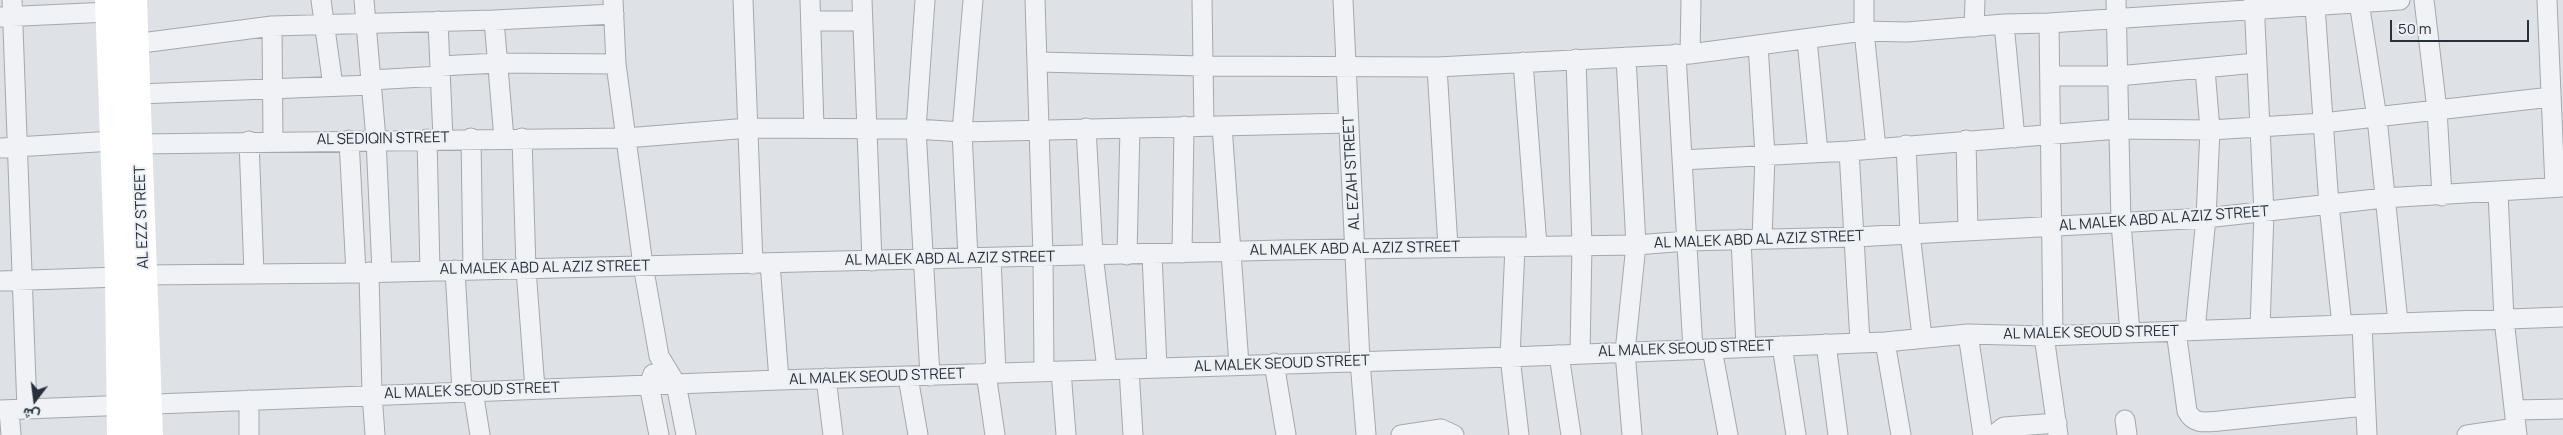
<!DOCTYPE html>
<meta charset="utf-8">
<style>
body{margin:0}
#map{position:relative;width:2563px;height:435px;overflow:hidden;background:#dee1e6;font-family:Manrope,Vazirmatn,sans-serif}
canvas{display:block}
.north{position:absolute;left:10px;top:375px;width:50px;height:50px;-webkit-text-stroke:4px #edf0f4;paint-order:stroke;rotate:195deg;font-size:14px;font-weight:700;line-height:20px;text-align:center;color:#28303b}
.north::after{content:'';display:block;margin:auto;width:18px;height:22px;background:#28303b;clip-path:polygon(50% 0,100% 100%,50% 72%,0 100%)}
.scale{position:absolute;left:2390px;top:20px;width:139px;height:22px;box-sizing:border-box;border:2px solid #28303b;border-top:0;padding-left:6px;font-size:15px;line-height:18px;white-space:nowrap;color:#28303b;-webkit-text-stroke:4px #edf0f4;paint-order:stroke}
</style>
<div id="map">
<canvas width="2563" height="435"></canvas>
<div class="north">ش</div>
<div class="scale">50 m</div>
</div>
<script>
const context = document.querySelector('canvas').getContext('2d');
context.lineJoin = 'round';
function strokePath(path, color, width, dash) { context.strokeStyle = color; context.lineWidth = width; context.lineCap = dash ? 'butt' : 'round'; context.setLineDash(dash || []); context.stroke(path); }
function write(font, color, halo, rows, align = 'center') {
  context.font = font + ' Manrope,sans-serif'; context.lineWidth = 4; context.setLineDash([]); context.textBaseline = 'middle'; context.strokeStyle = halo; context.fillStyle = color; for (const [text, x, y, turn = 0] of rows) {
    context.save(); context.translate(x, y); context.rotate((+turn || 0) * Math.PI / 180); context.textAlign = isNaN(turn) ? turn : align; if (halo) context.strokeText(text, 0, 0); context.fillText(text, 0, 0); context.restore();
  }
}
const street = new Path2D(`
 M12 0 27 409
 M321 0 333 86
 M364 0 376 139 382 272
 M613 0 616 64 643 265 659 356 676 384 686 435
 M743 0 753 264
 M810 0 814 128
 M862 0 872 261
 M925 0 916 129 930 376
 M1035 0 1043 256 1044 371
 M1202 0 1204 126
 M1343 0 1360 361 1366 435
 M1864 0V31L1876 148
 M2116 0 2121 223 2130 333
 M2254 0 2264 213 2260 328
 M2424 0 2437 110 2442 196
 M2547 0 2555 187
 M2359 2 2377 118 2398 322
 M2315 6 2329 205 2342 325
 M1 17 109 12
 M494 20 504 139
 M438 21 443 139
 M811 21H862
 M2049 23 2053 336
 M2004 24 2015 138
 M272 26 273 141
 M1974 27 1975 0
 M1807 40 1818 152
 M134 44 272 26 494 20 614 14
 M1758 45 1765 155 1762 239
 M1676 54 1693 350
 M1690 54 1691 0
 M1626 57 1636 245 1625 352 1632 435
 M1576 59 1582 246 1580 353
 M1038 62 1203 66 1437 67 1690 54 1864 31 1907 32 2004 24 2049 23 2400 0
 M1523 62 1537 246
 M440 66 498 63 616 64
 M1437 67 1448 247
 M2050 76H2118L2256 63
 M371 80 440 76
 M138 94 371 85
 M1222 126 1239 365
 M1086 128 1093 255 1107 369
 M471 138 473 270
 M522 138 526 269 535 389
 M427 139 430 271
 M349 140 356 273
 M1966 140 1968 230
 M249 141 254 273
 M139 144 626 138 749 128 916 129 962 132 1349 123
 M1906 145 1910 233 1922 337
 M0 148 113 141
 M1849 151 1860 342
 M1682 160 1849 151 2118 129 2210 130 2323 123 2551 97
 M2498 193 2504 319 2517 435
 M1741 239 1746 347
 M1515 247 1510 357 1519 435
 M1182 253 1184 126
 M1152 254 1157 368
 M1127 255 1130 128
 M968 258 962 132 973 0
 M991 258 996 373
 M770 263 779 380
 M455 270 462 392
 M369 272 372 394 375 435
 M144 275 356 273 1283 250 1636 245 1687 241 1855 237 2206 218 2384 198 2563 187
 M0 281 119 277
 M2362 325 2367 435
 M2195 330 2206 218 2210 130 2205 69
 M2176 331 2187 411C2194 425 2206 422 2219 421L2365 406
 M1968 334 1983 435
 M2044 336 2058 435
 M1885 342 1901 435
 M1826 344 1838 435
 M1782 346 1796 435
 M1712 349 1728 435
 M1559 355 1571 435
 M1274 363 1286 435
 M1129 369 1133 435
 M1061 371 1066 435
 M986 373 995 435
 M653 374 649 385 659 435
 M908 377 918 435
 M826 378 833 435
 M473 391 480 435
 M249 400V435
 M0 410 779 380 1510 357 1885 342 1968 334 2044 336 2563 317
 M9 410 11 435
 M2515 410 2563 409
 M2125 420 2127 435
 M1401 435 1441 429 1454 435
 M1994 435 2004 427 2057 423
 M2467 435 2516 428`);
strokePath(street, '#a4a8af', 21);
strokePath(street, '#f0f2f5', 19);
strokePath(new Path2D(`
 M109 0 119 277 121 435
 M133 0 149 435`), '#fff', 28);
write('15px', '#28303b', '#edf0f4', [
 ["AL SEDIQIN STREET",383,139,-1],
 ["AL EZAH STREET",1352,173,-93],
 ["AL EZZ STREET",142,217,-92],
 ["AL MALEK ABD AL AZIZ STREET",2164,219,-4],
 ["AL MALEK ABD AL AZIZ STREET",1759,240,-2],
 ["AL MALEK ABD AL AZIZ STREET",1355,249,-1],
 ["AL MALEK ABD AL AZIZ STREET",950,259,-1],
 ["AL MALEK ABD AL AZIZ STREET",545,268,-1],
 ["AL MALEK SEOUD STREET",2091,333,-1],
 ["AL MALEK SEOUD STREET",1686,349,-2],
 ["AL MALEK SEOUD STREET",1282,364,-2],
 ["AL MALEK SEOUD STREET",877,377,-2],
 ["AL MALEK SEOUD STREET",472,391,-2]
]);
</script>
